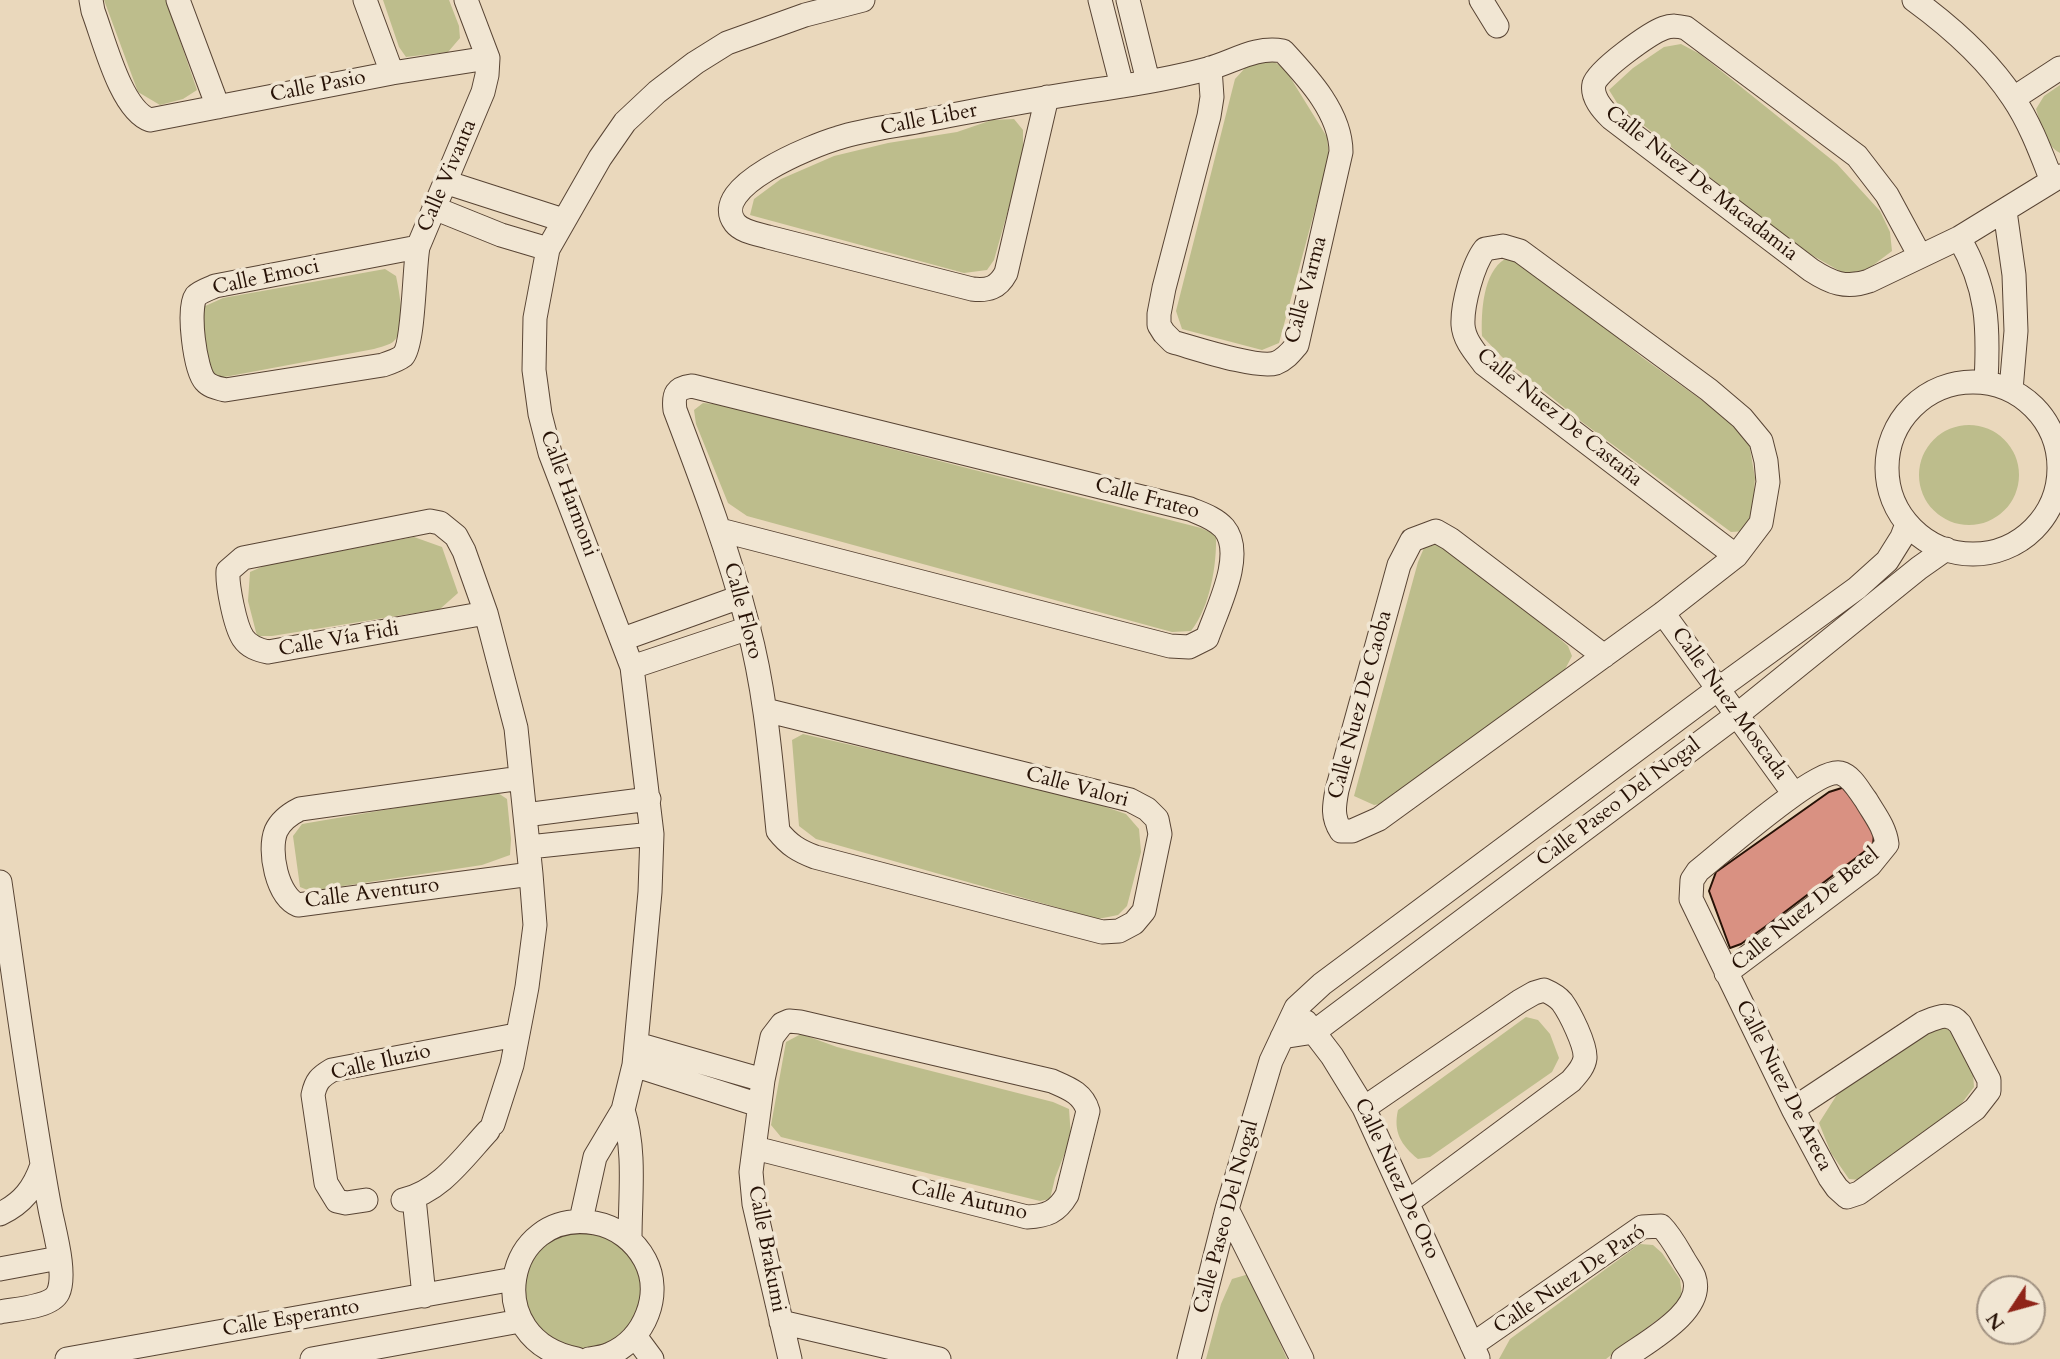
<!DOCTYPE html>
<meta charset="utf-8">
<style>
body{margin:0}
#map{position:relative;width:2060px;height:1359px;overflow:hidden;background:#ead8bc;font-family:Cardo,serif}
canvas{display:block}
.north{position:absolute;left:1976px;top:1275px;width:70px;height:70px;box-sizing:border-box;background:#f1e6d3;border:2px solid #a09181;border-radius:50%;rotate:234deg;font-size:19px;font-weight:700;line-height:28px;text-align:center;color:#271206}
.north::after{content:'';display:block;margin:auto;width:24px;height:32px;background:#8f2418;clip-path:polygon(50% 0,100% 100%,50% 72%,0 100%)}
</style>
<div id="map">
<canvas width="2060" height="1359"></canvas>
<div class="north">N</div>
</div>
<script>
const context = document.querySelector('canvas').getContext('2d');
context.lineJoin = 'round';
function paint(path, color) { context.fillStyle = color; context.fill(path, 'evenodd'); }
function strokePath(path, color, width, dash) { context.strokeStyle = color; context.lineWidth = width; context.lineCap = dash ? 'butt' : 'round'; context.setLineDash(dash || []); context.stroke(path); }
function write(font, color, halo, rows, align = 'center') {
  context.font = font + ' Cardo,serif'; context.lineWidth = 7; context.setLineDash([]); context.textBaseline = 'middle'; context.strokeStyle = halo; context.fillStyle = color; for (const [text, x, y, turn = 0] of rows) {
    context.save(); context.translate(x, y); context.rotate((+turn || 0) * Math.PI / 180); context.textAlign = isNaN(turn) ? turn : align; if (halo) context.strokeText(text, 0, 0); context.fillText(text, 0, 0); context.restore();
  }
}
paint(new Path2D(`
 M104 0H166L197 90 183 99 160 105 138 92Z
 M383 0H449L459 26 460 38 448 52 406 57 399 47Z
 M1681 44 1700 54 1837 164 1880 211 1890 232 1892 251 1868 269 1845 274 1801 249 1619 106 1609 90 1633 68 1664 47Z
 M1270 59 1285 69 1327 137 1329 157 1279 343 1262 350 1182 329 1176 311 1235 79 1246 67Z
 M2060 85V153C2046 146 2041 124 2036 109L2044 96Z
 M1014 119 1023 130V157L994 260 987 270 964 273 750 215 754 199 781 179 834 156 888 143 957 132 992 120Z
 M1505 259 1520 261 1643 358 1721 414 1749 443 1755 478 1753 505 1746 531 1731 532 1582 422 1502 357 1482 336C1481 312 1483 272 1505 259Z
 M385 269 396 276C399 291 407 329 394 341 390 345 380 347 374 349L219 378 206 368 200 330 203 307 223 298Z
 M703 403 717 404 1201 528 1216 535C1217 565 1210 607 1191 631L1172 632 747 516 728 503 696 424 694 410Z
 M1919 475a50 50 0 1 1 100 0a50 50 0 1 1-100 0Z
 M414 537 442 547 458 593 440 609 272 636H257L248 601 250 572 266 565Z
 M1438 544 1551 631 1568 646 1572 656 1561 677 1386 803 1374 805 1354 796 1418 562 1424 548Z
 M803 734 1074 796 1126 814 1139 829 1141 852 1127 906 1118 915 1098 919 816 839 799 826 792 740Z
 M495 791 507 799 511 839 510 855 482 865 310 891 300 887 293 836 302 824Z
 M1526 1017 1538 1020 1550 1034 1559 1058 1552 1072 1430 1157 1418 1159C1401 1145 1393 1132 1398 1110Z
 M1950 1023 1973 1073 1974 1087 1953 1115 1861 1180 1849 1179 1831 1153 1819 1123 1838 1093 1932 1029Z
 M801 1034 837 1047 1053 1102 1069 1109 1071 1137 1055 1178 1050 1199 1040 1201 781 1137 771 1125 786 1042Z
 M525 1290a59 59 0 1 1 118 0a59 59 0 1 1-118 0Z
 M1640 1244 1653 1245 1662 1253 1680 1279 1682 1296 1674 1307 1606 1359H1499L1510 1339Z
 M1249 1274 1287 1359H1206L1221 1304 1232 1279Z`), '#bdbd8c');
const building = new Path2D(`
 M1848 786 1874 834 1873 845 1769 924 1741 944 1730 948 1709 891 1716 872 1829 792Z`);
paint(building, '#d99182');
strokePath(building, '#271206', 2);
const minor = new Path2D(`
 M91 0 93 11C104 40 121 110 150 120L392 73 488 58
 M178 0 218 107
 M365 0 392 73
 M1100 0 1122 86
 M1128 0 1148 81
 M1481 0 1497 26
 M1914 0C1951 27 1988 60 2013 98 2030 123 2041 153 2052 181
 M1047 97 1006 273C998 288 988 291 972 289L768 237C758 234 742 232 735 223 707 187 814 145 838 138 866 129 897 126 926 120 985 109 1044 97 1103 89 1138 84 1173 78 1207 69 1234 62 1254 46 1283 51 1308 78 1341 113 1341 152L1297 345C1291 352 1286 359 1276 363 1257 369 1195 348 1173 342L1164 333 1159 325V314L1164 288 1209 116 1212 97 1210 68
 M2014 98 2060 68
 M445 182 563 220
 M434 208 501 235 548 249
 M2005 211 2014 275 2016 331 2011 390
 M1959 238C1988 288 1989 326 1986 382
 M418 247 215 286C209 289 201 291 196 296 187 308 195 370 205 381 210 387 218 388 225 390L383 365C389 363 398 360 403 356 414 344 414 268 418 247L483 92 487 75 488 58 466 0
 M1920 256 1887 195 1857 156 1686 28C1678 26 1672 25 1664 28 1650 33 1598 70 1594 84 1591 97 1603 110 1611 118L1811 270C1831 283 1846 289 1869 281L1959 238 2060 176
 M1887 468a86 86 0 1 1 172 0a86 86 0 1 1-172 0Z
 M720 530 1170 646 1189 647 1207 638C1217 609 1246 554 1224 528 1215 518 1202 514 1190 509L692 386C676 388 673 394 675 410 702 481 729 552 748 626 766 693 771 763 778 831 789 845 799 851 815 857L1102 932 1119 931 1134 923 1144 911 1160 834 1157 819 1147 809 1130 800 765 710
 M486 613 268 652C258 650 249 647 243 638 235 626 227 585 228 571L243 558 430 521 440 523 456 536 464 551 486 613 516 728 531 874 535 925 527 987 512 1065 493 1124
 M1663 613 1794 794
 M623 639 740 597
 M1604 656 1450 539 1436 531 1412 540 1399 565 1337 790C1334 806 1332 817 1341 831H1352L1379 819 1663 613 1736 556 1761 523 1768 482 1766 461 1761 441 1742 418 1709 390 1520 251 1503 246 1485 249C1473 264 1462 305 1463 325 1464 340 1475 352 1484 364L1736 556
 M632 667 749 628
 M521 778 300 809C290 814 281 820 276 831 268 851 277 896 298 905L531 874
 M525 815 649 799
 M529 847 652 834
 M0 882C16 991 30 1101 50 1209 54 1230 67 1274 58 1293 51 1307 15 1309 0 1312
 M1726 973 1870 865 1887 844C1885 827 1874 814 1866 800 1859 791 1852 776 1840 773 1816 768 1721 853 1698 871L1692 880 1691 899 1793 1109 1830 1178 1837 1188 1847 1197 1859 1193 1975 1109 1989 1091V1080L1960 1024C1949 1011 1938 1017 1923 1023L1793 1109
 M1306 1022 1332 1056 1364 1108 1478 1358
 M1282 1037 1314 1032 1737 715 1919 568 1946 549
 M637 1044 763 1080
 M634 1065 759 1105
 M1364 1108 1520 1001 1534 993 1544 990C1551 993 1557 996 1562 1002 1570 1013 1586 1045 1585 1058 1584 1067 1577 1074 1571 1081L1408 1202
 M623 1110C636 1151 630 1196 630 1239
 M755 1148 1027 1217C1047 1216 1057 1212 1067 1195L1088 1111C1083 1093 1068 1088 1052 1081L800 1022 789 1021 782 1024 772 1037 763 1080 751 1172 754 1204 790 1359
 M414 1198 424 1296
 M366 1200 346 1203 337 1201 326 1183 313 1095C316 1081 320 1077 332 1070L516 1035
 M403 1200C440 1192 463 1158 488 1131
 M1227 1209 1302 1359
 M0 1214C23 1203 34 1188 42 1165
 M581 1220 595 1157 623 1110 634 1065 650 892 652 834 632 667 550 453 540 414 534 370 535 318 548 249 600 158 625 122 657 92 695 63 727 43 805 15 863 0
 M0 1269 59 1258
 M781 1322 939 1359
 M635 1336 652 1359
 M1472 1345 1642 1227 1661 1226C1670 1235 1676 1246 1683 1258 1686 1264 1691 1270 1694 1277 1706 1311 1646 1342 1623 1359
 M67 1359 514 1279
 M312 1359 520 1321
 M577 1359C478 1340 504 1207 595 1223 617 1227 635 1241 645 1260 663 1294 645 1339 610 1354 604 1357 596 1358 589 1359
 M1189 1359 1227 1209 1271 1061 1296 1008 1322 984 1718 689 1857 588 1887 561 1902 537 1907 524`);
strokePath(minor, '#584434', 25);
strokePath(minor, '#f1e6d3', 23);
write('21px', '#271206', '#f1e6d3', [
 ["Calle Pasio",318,87,-11],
 ["Calle Liber",929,120,-11],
 ["Calle Vivanta",448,176,-67],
 ["Calle Nuez De Macadamia",1701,184,38],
 ["Calle Emoci",266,278,-12],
 ["Calle Varma",1307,290,-75],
 ["Calle Nuez De Castaña",1559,418,39],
 ["Calle Harmoni",568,494,70],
 ["Calle Frateo",1147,499,15],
 ["Calle Floro",742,611,75],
 ["Calle Vía Fidi",339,640,-10],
 ["Calle Nuez Moscada",1729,704,54],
 ["Calle Nuez De Caoba",1361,705,-75],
 ["Calle Valori",1077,788,15],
 ["Calle Paseo Del Nogal",1619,803,-37],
 ["Calle Aventuro",372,894,-7],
 ["Calle Nuez De Betel",1806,910,-39],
 ["Calle Iluzio",381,1063,-13],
 ["Calle Nuez De Areca",1783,1086,63],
 ["Calle Nuez De Oro",1396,1179,65],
 ["Calle Autuno",969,1201,13],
 ["Calle Paseo Del Nogal",1227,1217,-75],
 ["Calle Brakumi",766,1249,79],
 ["Calle Nuez De Paró",1570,1280,-34],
 ["Calle Esperanto",291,1319,-10]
]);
</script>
